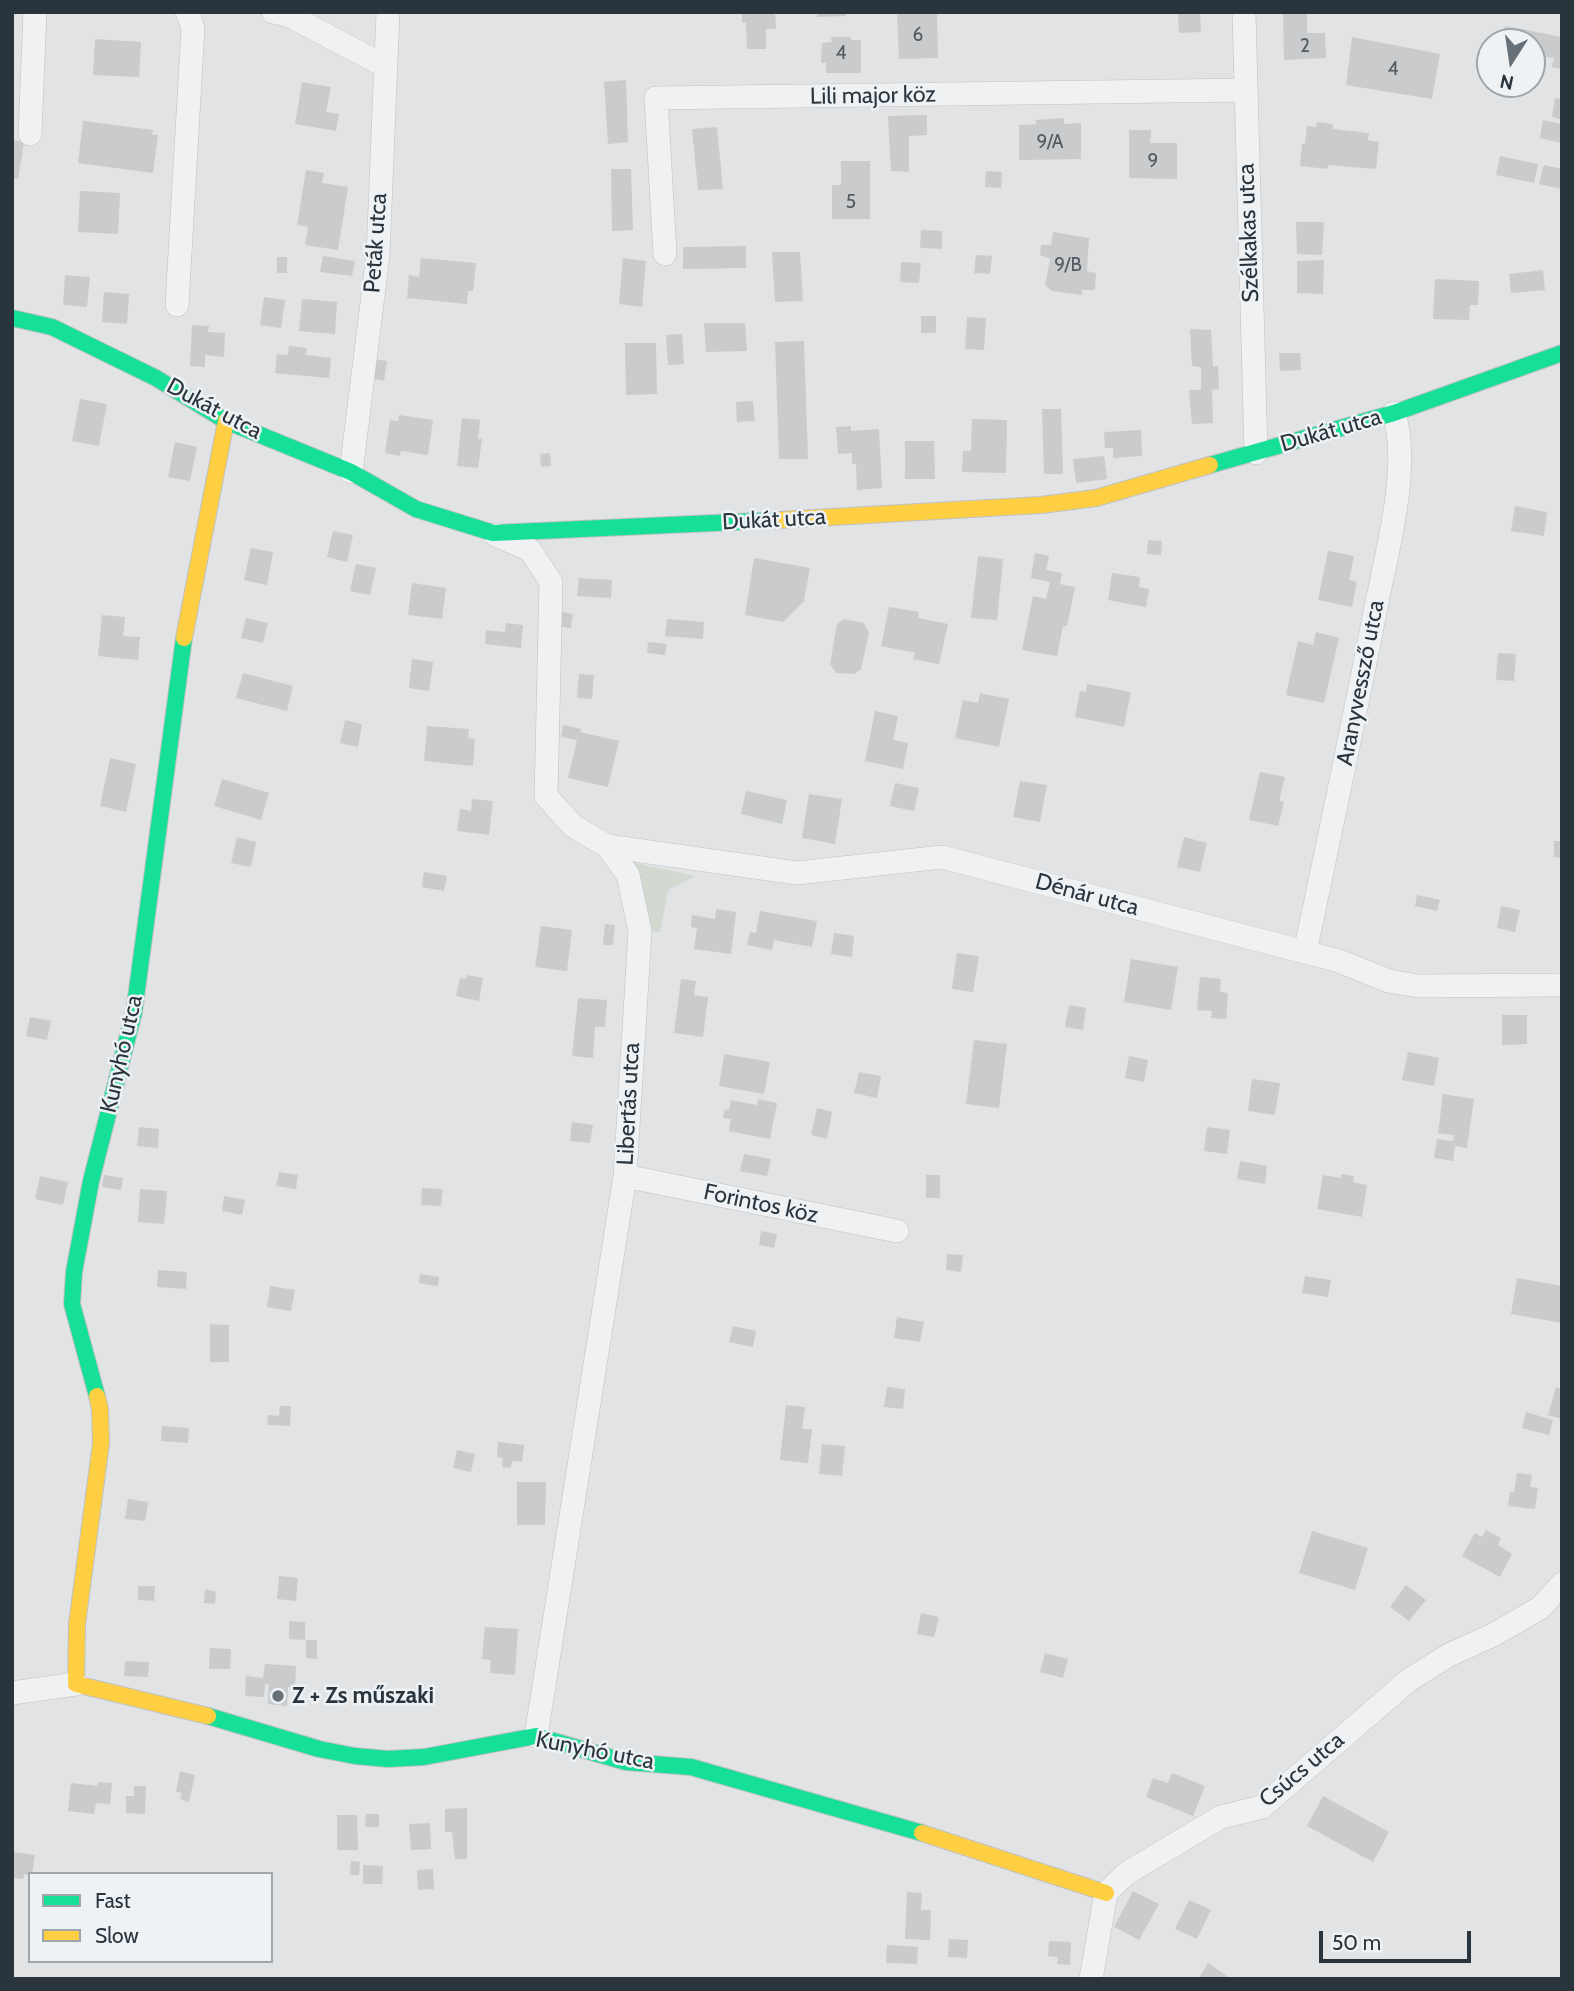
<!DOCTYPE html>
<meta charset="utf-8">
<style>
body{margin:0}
#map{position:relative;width:1574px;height:1991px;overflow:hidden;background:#e1e3e5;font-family:Cabin,sans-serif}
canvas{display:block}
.frame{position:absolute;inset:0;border:14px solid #29343d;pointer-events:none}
.legend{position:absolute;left:28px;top:1872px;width:245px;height:91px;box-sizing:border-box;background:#eef2f5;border:2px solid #9fa6ab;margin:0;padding:9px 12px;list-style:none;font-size:21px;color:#29343d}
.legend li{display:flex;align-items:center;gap:14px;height:35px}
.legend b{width:35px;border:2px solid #9fa6ab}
.north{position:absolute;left:1476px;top:28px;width:70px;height:70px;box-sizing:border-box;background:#eef2f5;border:2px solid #9fa6ab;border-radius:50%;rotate:192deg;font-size:19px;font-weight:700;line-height:28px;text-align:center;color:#29343d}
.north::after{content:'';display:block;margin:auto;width:24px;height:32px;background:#697178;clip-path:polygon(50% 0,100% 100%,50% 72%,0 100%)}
.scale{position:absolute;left:1319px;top:1931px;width:152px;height:32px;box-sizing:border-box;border:4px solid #29343d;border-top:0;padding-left:9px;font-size:21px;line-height:24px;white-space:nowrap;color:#29343d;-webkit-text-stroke:5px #eef2f5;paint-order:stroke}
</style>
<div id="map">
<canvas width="1574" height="1991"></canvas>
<div class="frame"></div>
<ul class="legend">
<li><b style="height:9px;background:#16e098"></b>Fast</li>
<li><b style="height:9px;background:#ffcf43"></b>Slow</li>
</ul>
<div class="north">N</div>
<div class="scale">50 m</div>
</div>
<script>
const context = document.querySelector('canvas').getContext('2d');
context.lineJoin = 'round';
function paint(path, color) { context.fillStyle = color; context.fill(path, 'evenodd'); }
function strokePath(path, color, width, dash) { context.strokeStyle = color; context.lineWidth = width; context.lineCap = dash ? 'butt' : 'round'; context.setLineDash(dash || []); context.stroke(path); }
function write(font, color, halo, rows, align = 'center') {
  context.font = font + ' Cabin,sans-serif'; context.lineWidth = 5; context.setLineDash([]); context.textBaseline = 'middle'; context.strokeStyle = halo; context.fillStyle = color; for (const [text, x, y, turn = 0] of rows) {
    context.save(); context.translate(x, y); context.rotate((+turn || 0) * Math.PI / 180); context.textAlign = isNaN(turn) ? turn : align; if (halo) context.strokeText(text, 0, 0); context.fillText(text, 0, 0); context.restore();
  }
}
paint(new Path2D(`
 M623 860 695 876 668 890 660 932 646 931Z`), '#d3d9d1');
paint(new Path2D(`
 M742 12H775L776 29H766V49H747L746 23H742Z
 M817 12H846V16L817 17Z
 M897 12H937L938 58 899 59Z
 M1178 12H1200L1201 32 1179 33Z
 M1283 12H1307V33H1325L1326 58 1284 60Z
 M1505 26 1562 37V69L1552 67 1554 58 1534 55 1532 60V42H1501Z
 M831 37H851V40H861V73H826V63H821L822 43 832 42Z
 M1352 37 1440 54 1432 99 1346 85Z
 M95 39 141 42 139 77 93 75Z
 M626 80 628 142 608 144 604 82Z
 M302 82 331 87 326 112 339 114 336 131 295 124Z
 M1555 98 1562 99V120L1552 117Z
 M927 115V135L909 136V172L891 171 888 116Z
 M1064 118V124L1081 123V159L1019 160V125L1037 124 1035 120Z
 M1543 120 1562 124V143L1540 138Z
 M83 121 153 130 152 135H158L153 173 78 163Z
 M1317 122 1333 124V129L1369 133 1368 140 1379 142 1376 169 1328 165 1327 169 1300 166 1302 144H1305L1307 126 1316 127Z
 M717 127 723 189 698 190 692 129Z
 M1129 130H1151L1150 143H1177V179L1129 178Z
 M12 140 24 142 18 179 12 178Z
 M1500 156 1538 164 1534 183 1496 175Z
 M841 161H870V219H832V185H841Z
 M1544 165 1562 169V189L1539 184Z
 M611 169H631L633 230 612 231Z
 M306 170 324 173 322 183 348 187 338 250 305 245 308 227 297 225Z
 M986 171 1002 172 1001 188 985 187Z
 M80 191 120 193 118 234 78 232Z
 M1296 222H1324L1322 255 1297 254Z
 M921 230 942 231V249L920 248Z
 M1053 232 1089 238 1087 271 1096 273 1095 290H1082V295L1052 291 1045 285 1050 259 1040 255 1041 245H1051Z
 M746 246V268L683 269V247Z
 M772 252H800L803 301 775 302Z
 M976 255 992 256 990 274 974 273Z
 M323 256 355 261 352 276 320 272Z
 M277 257H287V273H277Z
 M421 258 476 263 473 291H468L467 304 407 298 409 275 419 277Z
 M623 258 646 261 642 307 619 304Z
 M1324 260 1323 294 1297 293V261Z
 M901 262 921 263 919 283 900 282Z
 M1543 270 1545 290 1511 293 1509 274Z
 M65 275 90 277 87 307 63 305Z
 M1435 279 1479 281 1478 305H1470L1469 320 1433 319Z
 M104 292 129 294 127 324 102 322Z
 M264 297 285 300 281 328 260 325Z
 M302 299 337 302 335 334 299 331Z
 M921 316H936V333H921Z
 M967 317 986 318 984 350 965 349Z
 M704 323H745L747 351 706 352Z
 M192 325 209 326 208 332 225 333 224 357 205 355V367L190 366Z
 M1190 329 1211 330 1213 366H1218L1219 389 1212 390 1213 423 1192 424 1189 390H1201V367L1192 366Z
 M682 334 684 364 668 365 666 335Z
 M804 341 808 459H779L775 342Z
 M625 343H656L657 394 626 395Z
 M289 346 307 348 306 355 331 358 329 378 275 373 277 354 288 355Z
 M1279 353H1300L1301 370 1280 371Z
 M373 359 387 361 384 381 369 378Z
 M80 399 107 404 99 446 72 441Z
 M753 401 755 421 737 422 736 402Z
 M1042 409H1061L1063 474H1044Z
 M399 415 433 420 428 455 401 451 400 456 385 453 390 420 398 421Z
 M462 418 480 420 478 439H482L478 468 457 466Z
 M972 419 1007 420 1006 473 962 472 963 451H971Z
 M851 426V431L879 429 882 488 857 490 856 464H852V453L838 454 836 427Z
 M1141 430 1142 456 1113 458V448H1105L1104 432Z
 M905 441H934L935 479H905Z
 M175 442 197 447 190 481 168 477Z
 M550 453 551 466 541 467 540 454Z
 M1104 456 1107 479 1076 483 1073 459Z
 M1515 506 1547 512 1544 536 1511 531Z
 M333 531 353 535 347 562 327 557Z
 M1148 540 1162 541 1161 555 1147 554Z
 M251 548 273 552 267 585 244 580Z
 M1328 551 1354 556 1349 580 1357 582 1352 607 1318 600Z
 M1035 553 1049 556 1046 570 1062 573 1060 584 1075 587 1067 626H1063L1057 656 1022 650 1033 596 1046 599 1050 582 1031 578Z
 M978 556 1003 559 997 620 971 618Z
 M754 558 810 568 804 601 783 622 745 615Z
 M356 564 376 568 370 595 350 591Z
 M1112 573 1140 577 1139 587 1149 589 1146 607 1108 600Z
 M579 578 612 580 611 598 577 596Z
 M412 583 446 588 442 619 408 615Z
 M889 607 919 612 918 618 948 624 939 664 913 659 915 653 881 646Z
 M559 611 573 614 571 628 557 626Z
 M102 615 125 617 123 636 140 637 138 660 98 656Z
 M246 618 268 623 263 643 241 638Z
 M667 619 704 622 703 639 665 636Z
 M844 619 864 623 869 633 861 669 854 674 836 673 830 664 837 624Z
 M506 623 523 625 521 648 485 644 486 630 505 632Z
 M1316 632 1339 638 1324 703 1286 695 1298 641 1313 645Z
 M648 642 667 644 665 655 647 653Z
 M1498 653 1516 654 1514 681 1496 680Z
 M412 659 433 662 429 691 409 688Z
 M243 673 293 686 287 711 236 698Z
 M579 674 594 675 592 699 577 698Z
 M1087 684 1131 692 1124 727 1075 717 1080 691 1086 692Z
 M980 693 1009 699 999 747 955 738 963 700 978 703Z
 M875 711 898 716 893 740 908 743 903 769 865 761Z
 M345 720 362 724 358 747 340 743Z
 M563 725 581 729 580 732 619 741 608 787 568 778 577 740 561 737Z
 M427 726 469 729 468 738 475 739 473 766 424 761Z
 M110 758 136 764 126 812 100 806Z
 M1260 772 1285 777 1279 801 1284 802 1278 826 1249 820Z
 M222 779 269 793 261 820 214 806Z
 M1020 781 1047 785 1040 822 1013 817Z
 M895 783 919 788 914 811 890 806Z
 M746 791 787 800 782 824 741 814Z
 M809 794 842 799 835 844 802 838Z
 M472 799 493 801 489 835 457 831 460 809 471 811Z
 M237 837 256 842 251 867 231 863Z
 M1184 837 1207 843 1200 872 1177 867Z
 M1554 841H1562V858L1554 857Z
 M424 872 447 876 444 891 422 887Z
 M1417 895 1440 900 1437 911 1415 906Z
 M1501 906 1520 910 1515 932 1497 928Z
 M716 909 736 912 731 954 694 949 697 928 691 927 692 915 715 919Z
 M760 911 817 921 812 947 774 940 772 950 747 945 750 932 756 933Z
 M605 924 615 925 613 945H603Z
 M541 926 572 930 567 971 535 967Z
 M834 933 854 936 852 957 831 954Z
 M957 953 979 956 973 992 952 989Z
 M1131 959 1178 967 1171 1010 1124 1002Z
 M467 975 483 978 479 1001 456 996 460 978 466 979Z
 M1200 977 1221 979 1220 992 1228 993 1226 1019 1211 1018 1212 1011 1197 1010Z
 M681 979 696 981 694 995 708 997 703 1037 674 1033Z
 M578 998 607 1000 605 1027H595L593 1058 572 1056Z
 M1069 1005 1086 1008 1083 1030 1065 1027Z
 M1502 1015H1527V1044L1502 1045Z
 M30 1017 51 1021 47 1040 26 1036Z
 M974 1040 1007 1044 999 1108 966 1104Z
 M1408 1052 1439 1058 1434 1086 1402 1080Z
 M724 1054 770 1062 764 1094 719 1086Z
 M1129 1056 1148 1060 1144 1082 1125 1078Z
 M859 1072 881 1076 877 1098 854 1093Z
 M1252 1079 1280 1083 1275 1115 1248 1111Z
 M1443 1094 1474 1099 1467 1148 1455 1146 1453 1161 1434 1158 1437 1139 1453 1141 1454 1135 1438 1133Z
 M758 1099 777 1103 770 1139 729 1131 731 1119 723 1118 725 1109 729 1110 731 1100 757 1105Z
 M817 1108 832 1112 827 1139 811 1135Z
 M572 1122 593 1125 590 1143 570 1141Z
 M139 1127 159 1129 158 1148 137 1146Z
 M1207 1127 1230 1130 1227 1154 1204 1151Z
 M744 1154 771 1159 767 1176 740 1171Z
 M1240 1161 1267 1166 1265 1184 1237 1179Z
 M279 1172 298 1175 296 1189 276 1186Z
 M1341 1174 1354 1176 1353 1182 1367 1185 1362 1217 1317 1209 1323 1175 1341 1178Z
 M104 1175 123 1178 121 1190 102 1187Z
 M926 1175H940V1198H926Z
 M40 1176 68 1182 63 1205 35 1199Z
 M422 1188 443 1189 441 1206 421 1205Z
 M140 1189 167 1191 164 1224 138 1222Z
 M224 1196 245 1200 242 1215 222 1211Z
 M761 1231 777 1234 774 1248 759 1245Z
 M947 1254 963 1255 961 1272 946 1270Z
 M158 1270 187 1272 186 1289 157 1287Z
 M420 1274 439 1277 438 1286 419 1283Z
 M1305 1276 1331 1280 1328 1297 1302 1293Z
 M1517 1278 1562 1286V1323L1511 1314Z
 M270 1286 295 1290 291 1311 267 1307Z
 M897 1317 924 1322 920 1342 894 1338Z
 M210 1324 229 1325V1362H210Z
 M733 1326 756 1331 753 1347 729 1342Z
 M887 1387 905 1389 903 1409 884 1407Z
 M1556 1387 1562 1389V1419L1548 1415Z
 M786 1405 805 1407 802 1429H812L808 1463 780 1460Z
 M280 1406H291L290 1426 267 1425 268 1415 279 1416Z
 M1526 1412 1553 1420 1549 1435 1522 1428Z
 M162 1426 189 1428 188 1443 161 1441Z
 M498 1442 524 1445 522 1462 512 1461 511 1468 502 1467 503 1458 497 1457Z
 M822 1444 845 1446 842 1476 819 1474Z
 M457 1450 475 1454 471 1472 453 1468Z
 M1517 1473 1532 1475 1530 1487 1538 1488 1535 1509 1508 1506 1510 1492H1514Z
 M517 1482H546L545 1525H517Z
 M128 1499 148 1502 145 1521 125 1519Z
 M1486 1530 1501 1538 1498 1545 1512 1554 1500 1577 1462 1556 1475 1533 1482 1537Z
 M1312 1531 1368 1548 1355 1590 1299 1573Z
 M279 1576 298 1578 296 1601 277 1599Z
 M1406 1585 1426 1600 1409 1621 1390 1607Z
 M138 1586H155L154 1601 138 1600Z
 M205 1589 216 1592 215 1604 204 1603Z
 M921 1613 939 1617 934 1637 917 1634Z
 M289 1621 305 1622V1640L289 1639Z
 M485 1627 518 1629 515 1675 490 1673 491 1660 482 1659Z
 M306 1640H317V1659L306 1658Z
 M210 1648 231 1649 230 1669H209Z
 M1045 1653 1068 1659 1063 1678 1040 1672Z
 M125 1661 149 1662 148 1677 124 1676Z
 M265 1664 296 1666 295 1688 288 1687 287 1706 268 1704 269 1684H265L264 1697 245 1696 246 1676 263 1678Z
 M180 1771 195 1775 189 1802 180 1799 182 1793 176 1792Z
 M1172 1773 1205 1786 1193 1816 1146 1797 1153 1778 1168 1783Z
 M98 1782 112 1783 110 1804 96 1803 94 1814 68 1811 71 1783 97 1786Z
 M134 1786H146L145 1814 126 1813V1796H134Z
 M1323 1796 1389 1832 1373 1862 1307 1826Z
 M467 1808V1859H455L452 1832H445V1809Z
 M366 1814H379V1827H365Z
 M337 1815H357L358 1850H337Z
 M430 1823 431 1849 411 1850 409 1824Z
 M12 1852 35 1855 32 1874 24 1875 23 1879 12 1878Z
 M351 1861 360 1862 359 1875H350Z
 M363 1865 383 1866 382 1884H363Z
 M433 1869 434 1889 418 1890 417 1870Z
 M1133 1891 1159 1904 1139 1940 1114 1927Z
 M907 1892 922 1893 921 1910H931L930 1940 905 1939Z
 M1189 1900 1211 1910 1197 1939 1175 1929Z
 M949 1939 968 1940 967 1958 948 1957Z
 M1049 1941 1071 1942 1070 1965 1057 1964 1058 1957 1048 1956Z
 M887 1945 918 1947 917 1964 886 1963Z
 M1208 1963 1231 1979H1198Z`), '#c9cbcd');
const street = new Path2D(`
 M273 12 288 15 385 66
 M1244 12 1256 453
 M30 134 35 12
 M665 254 656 98 1245 90
 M177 305 193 28 187 12
 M351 472 378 255 388 12
 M496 535 530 550 551 582 546 796 573 826 607 846 628 875 640 931 625 1176 536 1736
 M607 846 797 873 942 857 1305 952 1339 961 1389 981 1418 986 1562 985
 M1305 952C1329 839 1353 726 1375 612 1386 555 1411 468 1394 413
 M625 1176 897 1231
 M12 1693 76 1684
 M1091 1979 1106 1893 1127 1873 1221 1817 1262 1807 1409 1680 1449 1655 1493 1635 1540 1608 1562 1584`);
const fast = new Path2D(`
 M12 318 52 327 156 378 226 421 351 472 416 509 493 533 780 520
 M1210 465 1394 413 1562 353
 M97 1396 72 1304 74 1272 91 1181 134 1012 184 638
 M208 1716 319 1749 355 1756 388 1759 424 1757 536 1736 626 1762 691 1767 922 1833`);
const slow = new Path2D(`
 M780 520 1041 505 1096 498 1210 465
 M184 638 226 421
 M97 1396 100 1409 101 1443 77 1624 76 1684 208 1716
 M922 1833 1106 1893`);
strokePath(street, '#bfc1c3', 24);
strokePath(fast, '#bfc1c3', 18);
strokePath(slow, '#bfc1c3', 18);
strokePath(street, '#f0f1f2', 23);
strokePath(fast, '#16e098', 16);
strokePath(slow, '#ffcf43', 16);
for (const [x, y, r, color] of [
 [278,1696,7,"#697178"]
]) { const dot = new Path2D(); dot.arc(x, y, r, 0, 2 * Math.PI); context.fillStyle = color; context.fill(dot); strokePath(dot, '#eef2f5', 2.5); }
write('19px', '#525a62', null, [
 ["6",918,35],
 ["2",1305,46],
 ["4",841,53],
 ["4",1393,69],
 ["9/A",1050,142],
 ["9",1153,161],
 ["5",851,202],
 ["9/B",1068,265]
]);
write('23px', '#29343d', '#eef2f5', [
 ["Lili major köz",873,96,-1],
 ["Szélkakas utca",1249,233,-92],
 ["Peták utca",376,243,-86],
 ["Dukát utca",214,409,28],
 ["Dukát utca",1331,431,-16],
 ["Dukát utca",774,520,-3],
 ["Aranyvessző utca",1361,683,-79],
 ["Dénár utca",1087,895,15],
 ["Kunyhó utca",122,1054,-77],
 ["Libertás utca",629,1104,-87],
 ["Forintos köz",761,1204,12],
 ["Kunyhó utca",595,1751,11],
 ["Csúcs utca",1302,1770,-40]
]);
write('bold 23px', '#29343d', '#eef2f5', [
 ["Z + Zs műszaki",292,1696]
], 'left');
</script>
